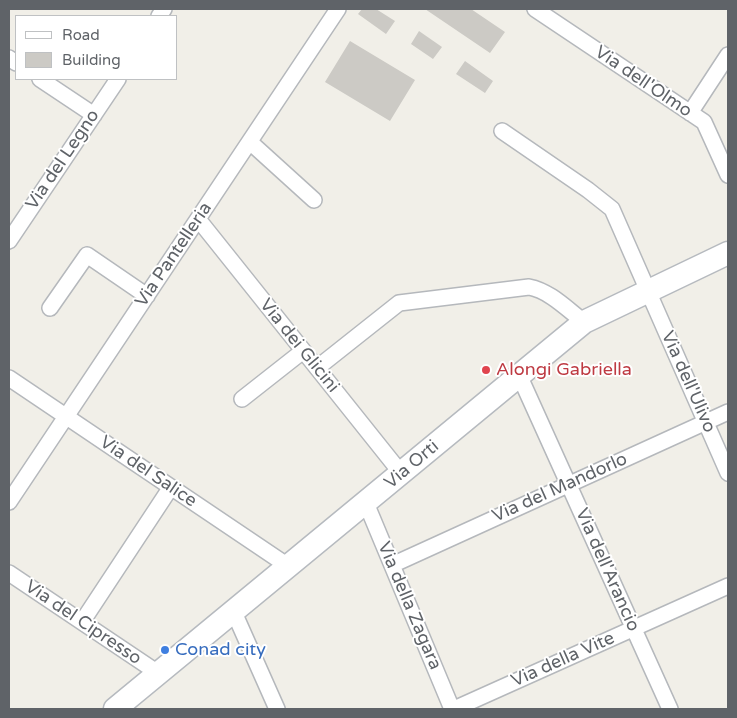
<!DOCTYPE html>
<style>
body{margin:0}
#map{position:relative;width:737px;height:718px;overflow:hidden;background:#f1efe8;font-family:"Varela Round",sans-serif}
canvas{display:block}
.frame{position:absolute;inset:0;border:10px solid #5f6368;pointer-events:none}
.legend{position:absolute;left:15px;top:15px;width:162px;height:65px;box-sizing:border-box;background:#fff;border:1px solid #bfc1c3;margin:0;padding:6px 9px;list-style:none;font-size:15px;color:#5f6368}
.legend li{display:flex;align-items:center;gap:10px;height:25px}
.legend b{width:25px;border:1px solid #bfc1c3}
</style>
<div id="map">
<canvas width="737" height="718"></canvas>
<div class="frame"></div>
<ul class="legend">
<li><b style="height:6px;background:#fff"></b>Road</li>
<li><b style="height:14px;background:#cccac5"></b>Building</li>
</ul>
</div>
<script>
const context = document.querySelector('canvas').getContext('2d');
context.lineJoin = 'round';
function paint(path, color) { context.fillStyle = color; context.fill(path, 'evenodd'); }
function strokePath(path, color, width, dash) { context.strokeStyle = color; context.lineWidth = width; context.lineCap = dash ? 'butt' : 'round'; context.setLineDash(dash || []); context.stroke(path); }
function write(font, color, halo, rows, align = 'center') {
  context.font = font + ' "Varela Round",sans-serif'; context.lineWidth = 4; context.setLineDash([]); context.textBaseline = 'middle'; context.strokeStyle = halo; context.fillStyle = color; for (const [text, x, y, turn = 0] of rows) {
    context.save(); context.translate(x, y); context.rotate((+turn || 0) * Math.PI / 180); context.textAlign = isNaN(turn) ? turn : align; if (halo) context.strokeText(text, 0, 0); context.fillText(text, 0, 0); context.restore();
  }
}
paint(new Path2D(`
 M362 9H376L395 21 386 34 358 14Z
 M425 9H471L505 32 490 53Z
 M419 31 442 47 433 59 411 44Z
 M350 41 415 80 390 121 325 82Z
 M465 61 493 81 485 93 456 74Z`), '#cccac5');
const street = new Path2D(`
 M535 9 704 122 728 175
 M159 16 164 9
 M9 58 16 63
 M40 79 94 115
 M690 113 728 55
 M502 131 588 190 612 209 728 473
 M250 142 314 200
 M198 219 401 473
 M9 241 118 79
 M50 308 87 255 147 296
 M317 368 399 303 529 287C550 291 567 309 584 322
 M520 377 670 709
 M9 378 288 566
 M242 399 303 351
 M9 502 338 9
 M366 503 452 709
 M392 565 728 412
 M9 573 158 673
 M233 610 277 709
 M82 622 171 487
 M454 709 728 586`);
const secondary = new Path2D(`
 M115 709 584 322 728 253`);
strokePath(street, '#b5b8bc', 18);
strokePath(secondary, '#b6babf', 25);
strokePath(street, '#fff', 15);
strokePath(secondary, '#fff', 22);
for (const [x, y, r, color] of [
 [486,370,5,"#e0444e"],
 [165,650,5,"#3f7fe0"]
]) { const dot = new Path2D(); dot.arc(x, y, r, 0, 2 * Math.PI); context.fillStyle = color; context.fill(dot); strokePath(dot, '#fff', 2); }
write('18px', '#5f6368', '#fff', [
 ["Via dell'Olmo",643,82,34],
 ["Via del Legno",63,160,-56],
 ["Via Pantelleria",174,255,-56],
 ["Via dei Glicini",299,346,51],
 ["Via dell'Ulivo",688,382,66],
 ["Via Orti",412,465,-40],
 ["Via del Salice",148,472,34],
 ["Via del Mandorlo",560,488,-24],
 ["Via dell'Arancio",607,570,66],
 ["Via della Zagara",409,606,67],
 ["Via del Cipresso",83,623,34],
 ["Via della Vite",563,660,-24]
]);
write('18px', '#be3a42', '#fff', [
 ["Alongi Gabriella",496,370]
], 'left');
write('18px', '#366cbe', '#fff', [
 ["Conad city",175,650]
], 'left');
</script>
